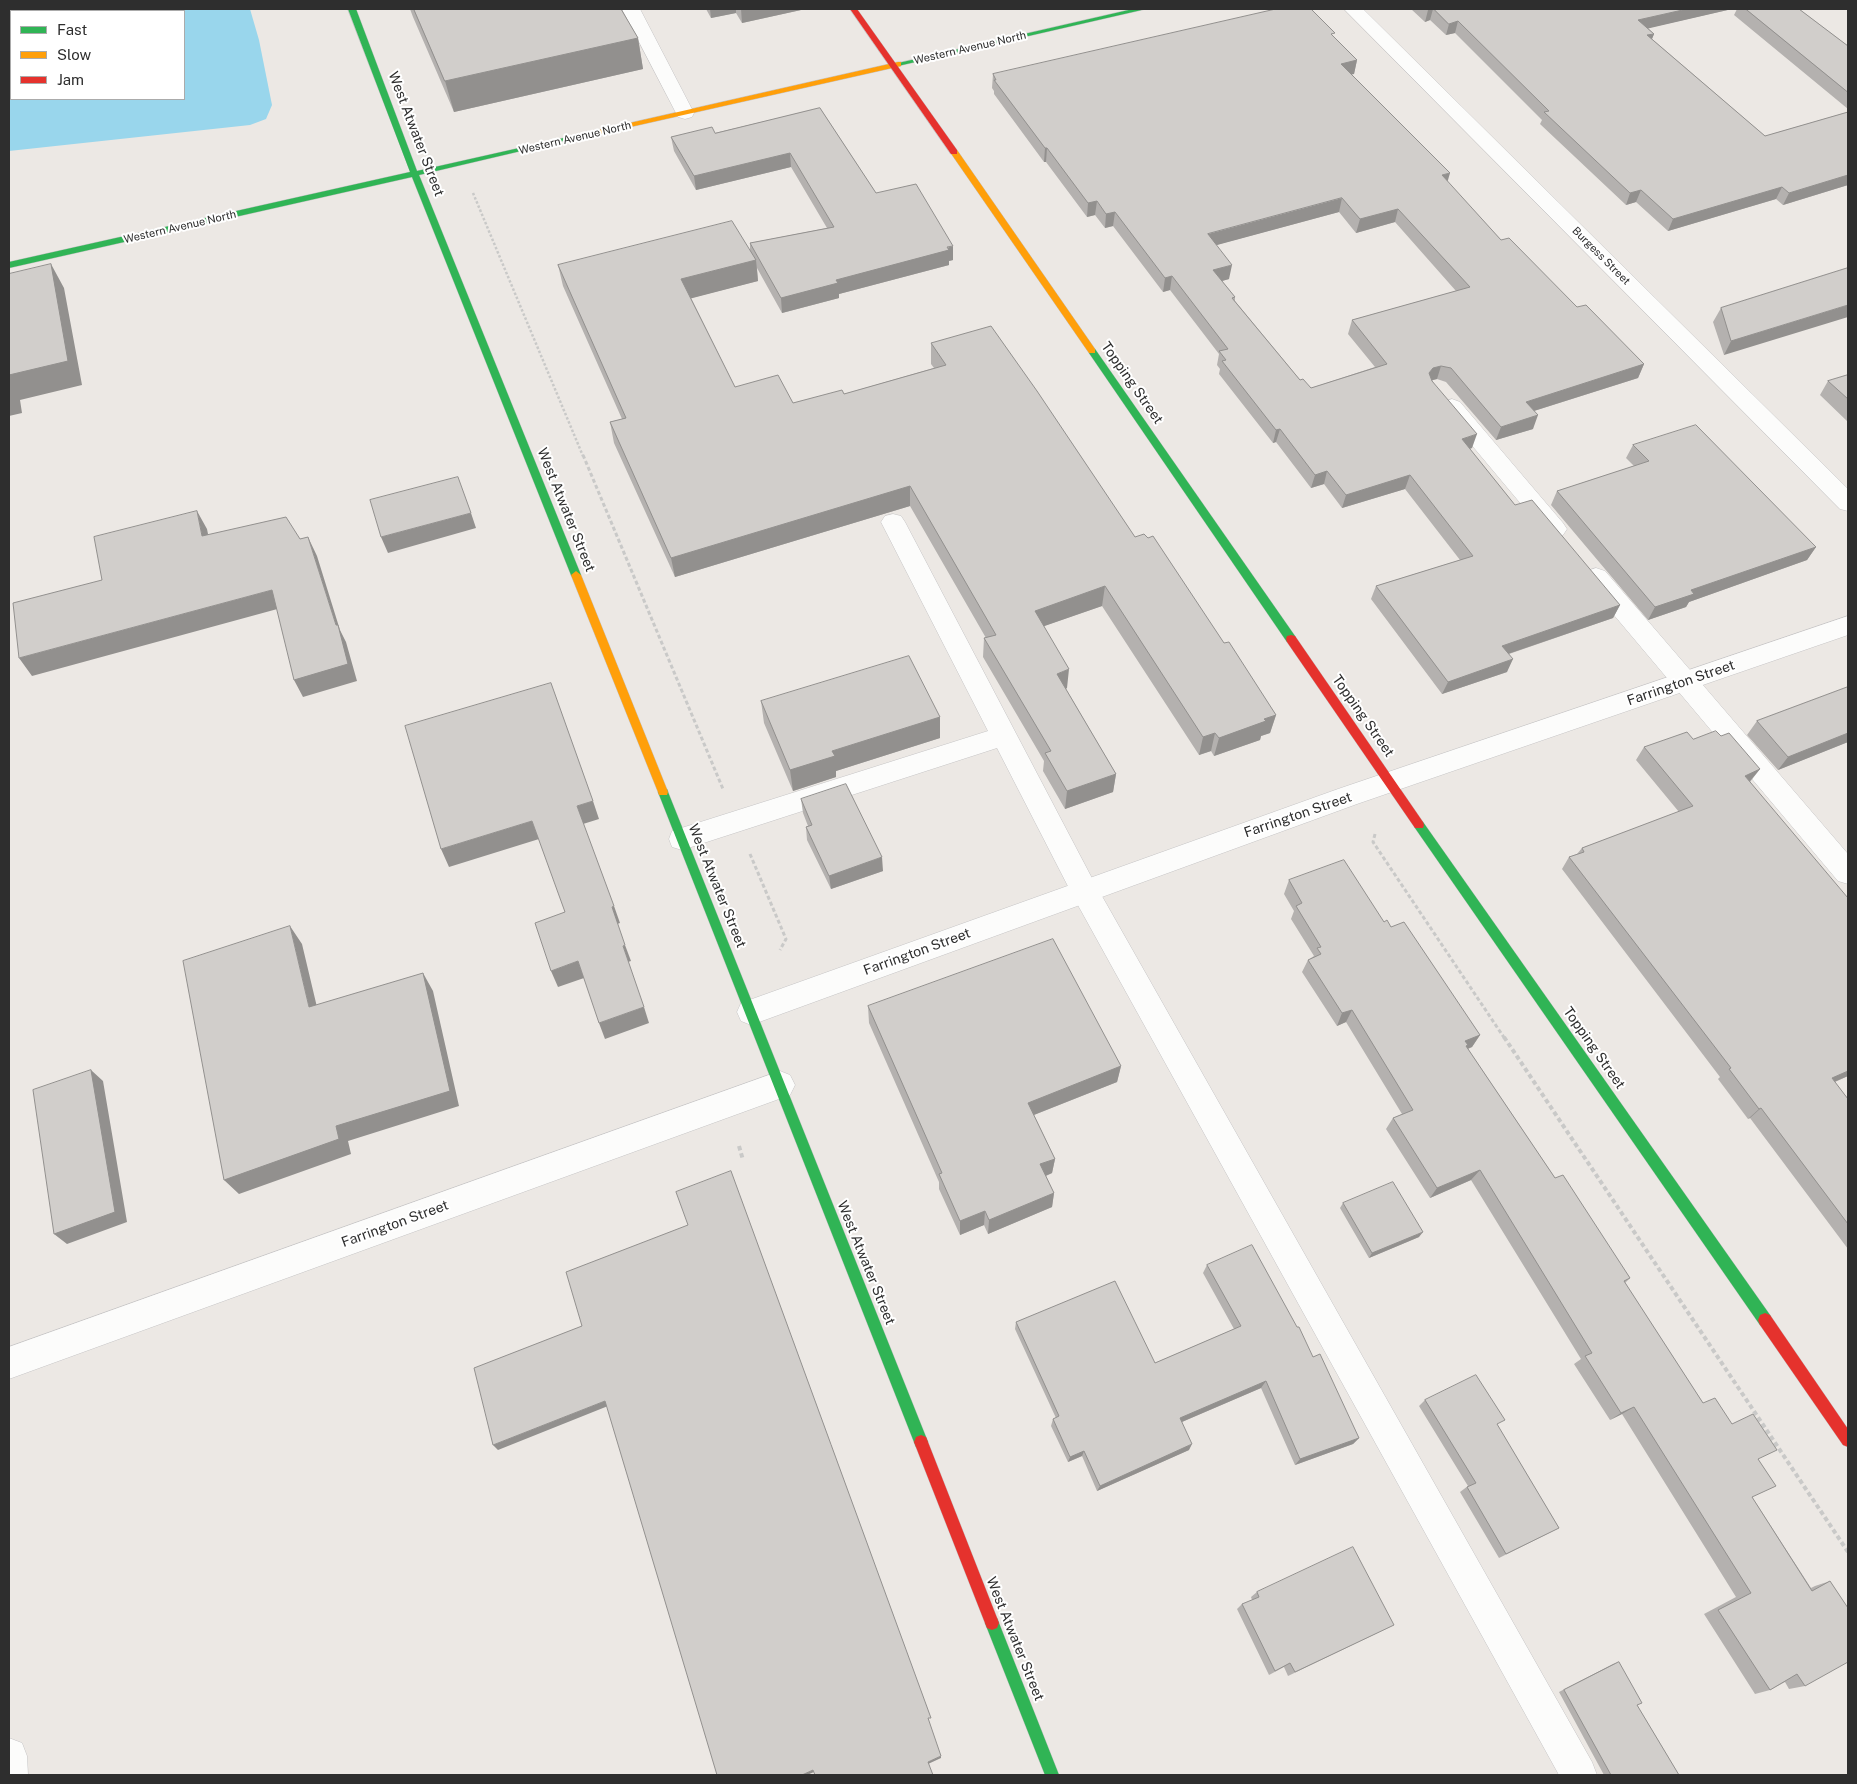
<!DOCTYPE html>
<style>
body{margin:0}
#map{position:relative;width:1857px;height:1784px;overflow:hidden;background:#ece8e4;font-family:"Public Sans",sans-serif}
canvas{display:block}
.frame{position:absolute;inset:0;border:10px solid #2e2e2e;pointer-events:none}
.legend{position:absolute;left:10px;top:10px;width:175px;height:90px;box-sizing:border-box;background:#fff;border:1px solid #ababab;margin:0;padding:6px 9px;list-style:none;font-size:15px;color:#2e2e2e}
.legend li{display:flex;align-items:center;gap:10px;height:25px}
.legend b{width:25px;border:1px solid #ababab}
</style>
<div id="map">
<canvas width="1857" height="1784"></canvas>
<div class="frame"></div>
<ul class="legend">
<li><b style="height:6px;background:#30b455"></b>Fast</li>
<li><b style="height:6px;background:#ff9f0a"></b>Slow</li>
<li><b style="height:6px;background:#e5322d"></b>Jam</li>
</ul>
</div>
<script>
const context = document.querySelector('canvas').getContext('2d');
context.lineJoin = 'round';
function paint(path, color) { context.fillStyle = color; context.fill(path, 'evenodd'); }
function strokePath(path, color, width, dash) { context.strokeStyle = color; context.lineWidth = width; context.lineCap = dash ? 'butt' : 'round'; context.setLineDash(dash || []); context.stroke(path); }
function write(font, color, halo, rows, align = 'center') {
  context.font = font + ' "Public Sans",sans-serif'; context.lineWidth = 4; context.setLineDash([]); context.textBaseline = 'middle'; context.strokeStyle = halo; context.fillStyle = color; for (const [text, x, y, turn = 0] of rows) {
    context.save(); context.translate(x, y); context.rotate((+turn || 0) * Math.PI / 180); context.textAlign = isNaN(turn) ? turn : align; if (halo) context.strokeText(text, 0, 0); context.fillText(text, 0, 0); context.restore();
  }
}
paint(new Path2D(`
 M13 9H250L259 40 272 105 266 119 250 125 9 151V12ZM11 11H184V99H11Z`), '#99d6ec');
const lane = new Path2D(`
 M622 9H640L694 113 692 117 685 119 678 117 676 113Z
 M1452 399 1460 402 1563 523 1567 529 1563 535 1555 538 1547 535 1444 412 1441 407 1444 402Z
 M893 514 901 516 905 522 1094 882 1592 1762 1597 1775H1559L1074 898 997 748 682 850 672 847 669 839 672 831 988 731 881 522 885 516Z
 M1596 568 1605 571 1848 854V884L1838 881 1587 583 1584 577 1587 571Z`);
const street = new Path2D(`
 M1344 9H1363L1848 489V511L1840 509Z
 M1848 616V635L1357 804 751 1025 741 1021 737 1012 741 1003 1338 789Z
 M780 1071 790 1075 795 1085 790 1095 9 1379V1347Z
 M9 1738 22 1743 27 1756 28 1775H9Z`);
const fast = new Path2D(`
 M348 9H356L417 171 568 137 572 139 419 175 581 575 579 578H573L571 575 412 177 9 268V262L410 172Z
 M1133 9H1146L898 66 894 64Z
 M1092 348 1095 349 1295 636 1296 639 1295 642H1287L1089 353V349Z
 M663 788 667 789 668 792 928 1442 926 1447 921 1449 916 1447 914 1442 658 792 659 789Z
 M1419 820 1423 822 1770 1315 1772 1320 1770 1325 1765 1327 1760 1325 1415 828 1414 825 1415 822Z
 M992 1616 997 1618 1059 1775H1045L985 1623 987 1618Z`);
const slow = new Path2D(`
 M898 62H901V66L568 141 564 139 568 137Z
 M951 150H957L1095 349V353H1089L950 152Z
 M576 571 581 575 668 792 667 795H659L658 792 571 575Z`);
const jam = new Path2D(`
 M850 9H857L957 150V154H951Z
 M1291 635 1295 636 1423 822 1424 825 1423 828H1415L1287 642 1286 639 1287 636Z
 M1765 1313 1770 1315 1848 1429V1447L1843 1445 1760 1325 1758 1320 1760 1315Z
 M921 1435 926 1437 999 1623 997 1628 992 1630 987 1628 985 1623 914 1442 916 1437Z`);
strokePath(lane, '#c5c4c5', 1);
strokePath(street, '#c5c4c5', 1);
strokePath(fast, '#c5c4c5', 1);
strokePath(slow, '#c5c4c5', 1);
strokePath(jam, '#c5c4c5', 1);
strokePath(new Path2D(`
 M473 193 583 456`), '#c9c9c8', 2.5, [2.5, 2]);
strokePath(new Path2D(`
 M583 455 723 789
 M1375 834 1373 842 1505 1039
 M750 854 786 939 780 950`), '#c9c9c8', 3, [4, 2.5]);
strokePath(new Path2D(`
 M1504 1037 1848 1552
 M739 1146 743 1160`), '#c9c9c8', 4, [4.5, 3]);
paint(lane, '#fcfcfb');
paint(street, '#fcfcfb');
paint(fast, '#30b455');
paint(slow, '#ff9f0a');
paint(jam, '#e5322d');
paint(new Path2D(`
 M410 9H621L638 38 643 69 454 112 413 17Z
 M706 9H801V10L742 23 736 13 711 18Z
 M1411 9H1732L1648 28 1654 34 1652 39 1765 136 1848 112V185L1783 205 1776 199 1668 231 1636 202 1626 205 1540 124 1542 120 1455 33 1446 35 1430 20 1425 22Z
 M1737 9H1799L1848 46V109L1734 15Z
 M1334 37 1357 60 1354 74H1351L1447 182 1501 240 1577 307 1644 364 1638 378 1534 411 1533 429 1496 440 1446 382 1437 379 1432 380 1472 448 1469 449 1515 505 1620 605 1613 618 1509 654 1507 672 1442 694 1371 599 1376 586 1460 560 1405 489 1342 508 1324 484 1311 488 1276 442 1273 443 1219 374 1220 369 1217 365 1219 354 1170 290 1163 292 1113 226 1105 228 1095 215 1087 217 1046 162H1044L994 94V91L992 88 993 74ZM1339 212 1356 233 1395 222 1456 291 1352 320 1348 334 1375 367 1311 388 1300 380 1235 301V297L1222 281 1229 279 1216 245Z
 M820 108 876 193 953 260 949 261V265L839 294V298L782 313 757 268 758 281 691 298 735 387 793 403 844 394 934 368 931 364V343L1135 537 1224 643 1276 715 1270 733 1261 736 1260 740 1214 756 1211 751 1199 755 1102 606 1044 626 1067 688 1066 689 1116 774 1113 792 1065 809 1043 771 1044 761 983 657 984 638H986L910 506 675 577 614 443 610 422 622 419 563 286 558 265 750 250V243L827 228 791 167 696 190 674 151 671 137 715 133Z
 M1848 268 1724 355 1713 322 1721 308Z
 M1848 375V422L1820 395 1828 381Z
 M1633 445 1816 547 1807 560 1689 602 1686 607 1648 620 1551 505 1557 491 1634 466 1626 458Z
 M1848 687V742L1778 770 1747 735 1757 721Z
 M761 701 940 717V738L836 771V777L793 791 764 723Z
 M1721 736 1760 769 1750 782 1848 1076 1835 1082 1848 1099V1249L1750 1118 1748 1119 1718 1079 1720 1077 1562 869 1569 857 1577 854 1582 848 1679 812 1636 760 1644 747 1693 739Z
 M801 799 883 871 831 889 807 840 806 827 808 826 803 813Z
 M1289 880 1384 922 1391 927 1480 1035 1472 1047 1468 1049 1555 1178 1630 1278 1625 1283 1703 1403 1732 1424 1759 1459 1752 1497 1811 1588 1815 1586 1830 1581 1805 1686 1789 1689 1785 1682 1770 1690 1755 1694 1704 1614 1736 1597 1622 1414 1610 1420 1574 1364 1581 1359 1471 1180 1430 1198 1386 1129 1393 1118 1402 1114 1346 1022 1337 1026 1302 972 1308 960 1314 956 1291 919 1294 911 1284 894Z
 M868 1006 1121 1066 1117 1082 1034 1115 1055 1159 1052 1173 1046 1176 1054 1193 1052 1207 988 1234 984 1225 960 1235 939 1189V1182L869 1023Z
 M1343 1203 1419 1237 1369 1258 1340 1208Z
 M1207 1265 1313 1357 1359 1438 1353 1444 1295 1465 1261 1388 1182 1422 1189 1450 1097 1491 1082 1456 1068 1462 1051 1426 1053 1419 1056 1418 1015 1329 1016 1322 1155 1363 1234 1329 1203 1273Z
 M1425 1400 1498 1426 1559 1528 1499 1558 1460 1492 1468 1486 1419 1406Z
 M1257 1592 1394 1625 1288 1676 1284 1667 1269 1675 1237 1609 1242 1604 1252 1600 1251 1597Z
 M1619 1662 1637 1705 1679 1775H1604L1559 1692 1613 1664Z`), '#b4b1af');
paint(new Path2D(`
 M710 9H736V13L711 18Z
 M741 9H801V10L742 23Z
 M1433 9 1430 20 1425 22 1428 10Z
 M1687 9H1732L1633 32 1638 20Z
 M1458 21 1455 33 1446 35 1449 24Z
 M1654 34 1649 46 1647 35Z
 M638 38 643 69 454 112 445 81Z
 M1357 60 1354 74 1338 78 1341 64Z
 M1045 148H1047L1046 162H1044Z
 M790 153 791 167 696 190 694 176Z
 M1450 173 1446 187 1442 175Z
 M1848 175V185L1783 205 1789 193Z
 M1782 187 1776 199 1668 231 1673 219Z
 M1641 190 1636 202 1626 205 1630 193Z
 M1342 198 1339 212 1206 248 1208 234Z
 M1097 201 1095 215 1087 217 1088 203Z
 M1398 209 1395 222 1356 233 1360 219Z
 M1115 212 1113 226 1105 228 1106 214Z
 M953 246V260L949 261V265L839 294V298L782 313 781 298 836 280Z
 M756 260 758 281 685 300 681 279Z
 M51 264 64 288 82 385 20 400 22 413 9 416V375Z
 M1232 265 1229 279 1211 284 1213 270Z
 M1172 276 1170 290 1163 292 1165 278Z
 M1848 305V317L1724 355 1731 341Z
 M1644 364 1638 378 1521 415 1526 402Z
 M1441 366 1437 379 1429 381V373L1433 368Z
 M1538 415 1533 429 1496 440 1501 427Z
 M1280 429 1276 442 1273 443 1276 430Z
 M1477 434 1472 448 1457 453 1462 439Z
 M1327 471 1324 484 1311 488 1315 475Z
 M1410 475 1405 489 1342 508 1346 495Z
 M910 486V506L675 577 671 558Z
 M197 511 207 529 212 554 202 536Z
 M471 513 476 528 388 553 381 537Z
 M308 537 317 556 340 630 346 642 357 681 303 697 294 680 336 625Z
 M1816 547 1807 560 1689 602 1686 607 1648 620 1655 607 1691 590Z
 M1105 586 1102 606 1033 630 1035 611Z
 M272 590 281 608 32 676 19 658Z
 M1620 605 1613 618 1496 658 1502 646Z
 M1513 659 1507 672 1442 694 1448 682Z
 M1069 669 1067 688 1055 692 1057 674Z
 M1276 715 1270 733 1261 736 1260 740 1214 756 1219 738 1264 719Z
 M940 717V738L836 771V777L793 791 790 770 832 751Z
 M1215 733 1211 751 1199 755 1203 737Z
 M1848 733V742L1778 770 1788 757Z
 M1760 769 1750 781 1736 789 1745 776Z
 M1116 774 1113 792 1065 809 1067 791Z
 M593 801 599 819 583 824 577 806Z
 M532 821 539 839 449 867 441 849Z
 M882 857 883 871 831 889 829 876Z
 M614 906 620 923 617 924 612 907Z
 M290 926 302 944 321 1024 309 1007Z
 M625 945 631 961 628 962 623 946Z
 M578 961 584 978 558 987 551 971Z
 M423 973 433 991 459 1106 348 1141 351 1154 239 1194 224 1180 336 1126Z
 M644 1007 649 1023 605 1039 599 1023Z
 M1352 1010 1346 1022 1337 1026 1342 1013Z
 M1480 1035 1472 1047 1464 1050 1465 1041Z
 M1121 1066 1117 1082 1026 1118 1028 1103Z
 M91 1070 103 1081 127 1222 67 1244 54 1234Z
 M1848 1071V1076L1820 1088 1832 1078Z
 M1761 1108 1750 1118 1748 1119 1759 1109Z
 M1055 1159 1052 1173 1038 1179 1040 1164Z
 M1480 1170 1471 1180 1430 1198 1437 1188Z
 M1054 1193 1052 1207 988 1234 989 1220Z
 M985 1211 984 1225 960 1235V1221Z
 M1423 1232 1419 1237 1369 1258 1372 1253Z
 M1266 1381 1261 1388 1177 1424 1180 1418Z
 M605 1401 608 1406 498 1450 493 1445Z
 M1634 1407 1622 1414 1610 1420 1621 1413Z
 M1359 1438 1353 1444 1295 1465 1300 1459Z
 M1192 1444 1189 1450 1097 1491 1100 1486Z
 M1084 1451 1082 1456 1068 1462 1070 1457Z
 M941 1756V1758L928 1764V1762Z
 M813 1770 814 1772 807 1775H802Z`), '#92908e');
const building = new Path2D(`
 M414 9H621L638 38 445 81Z
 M1276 9H1311L1335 33 1331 34 1357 60 1341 64 1450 173 1442 175 1501 240 1509 238 1577 307 1586 305 1644 364 1526 402 1538 415 1501 427 1451 368 1441 366 1433 368 1429 373 1432 381 1477 434 1462 439 1515 505 1532 500 1620 605 1502 646 1513 659 1448 682 1376 586 1473 556 1410 475 1346 495 1327 471 1315 475 1280 429 1276 430 1222 361 1226 360 1219 351 1228 349 1172 276 1165 278 1115 212 1106 214 1097 201 1088 203 1047 148H1045L994 80H996L993 74ZM1342 198 1360 219 1398 209 1470 287 1352 320 1387 364 1311 388 1303 379 1300 380 1232 298 1235 297 1213 270 1232 265 1208 234Z
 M1434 9H1687L1638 20 1654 34 1647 35 1765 136 1848 112V175L1789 193 1782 187 1673 219 1641 190 1630 193 1544 112 1549 111 1458 21 1449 24Z
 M1746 9H1799L1848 46V92Z
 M820 108 876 193 916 184 953 246 947 247 949 250 836 280 838 283 781 298 750 243 834 227 790 153 694 176 671 137 712 127 715 133Z
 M732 221 756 260 681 279 735 387 778 375 793 403 842 390 844 394 946 365 931 343 991 326 1037 391 1135 537 1144 534 1148 538 1153 536 1224 643 1229 642 1276 715 1264 719 1266 721 1219 738 1215 733 1203 737 1105 586 1035 611 1069 669 1057 674 1116 774 1067 791 1045 753 1051 751 984 638 996 635 910 486 671 558 610 422 626 418 558 265Z
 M51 264 68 361 9 375V274Z
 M1848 268V305L1731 341 1721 308Z
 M1848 375V399L1828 381Z
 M1696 425 1816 547 1691 590 1694 594 1655 607 1557 491 1649 461 1633 445Z
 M458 477 471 513 381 537 370 500Z
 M197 511 202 536 286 517 300 539 308 537 336 625H338L348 664 294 680 272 590 19 658 13 603 102 580 94 537Z
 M909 656 940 717 832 751 835 756 790 770 761 701Z
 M551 683 593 801 577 806 614 906 612 907 625 945 623 946 644 1007 599 1023 578 961 551 971 535 923 565 912 532 821 441 849 405 726Z
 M1848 687V733L1788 757 1757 721Z
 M1716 731 1721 736 1729 733 1760 769 1745 776 1848 898V1071L1832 1078 1848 1099V1224L1761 1108 1759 1109 1729 1069 1731 1068 1569 857 1584 852 1582 848 1693 806 1644 747 1687 732 1693 739Z
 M846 784 882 857 829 876 806 827 812 825 801 799Z
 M1344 860 1384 922 1387 920 1391 927 1404 922 1437 971 1480 1035 1465 1041 1468 1045 1466 1046 1555 1178 1563 1175 1630 1278 1624 1281 1703 1403 1715 1398 1732 1424 1753 1414 1777 1450 1758 1459 1776 1486 1752 1497 1812 1591 1830 1581 1848 1608V1662L1805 1686 1797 1674 1770 1690 1718 1610 1751 1593 1634 1407 1621 1413 1585 1356 1592 1353 1480 1170 1437 1188 1393 1118 1413 1110 1352 1010 1342 1013 1308 960 1321 954 1317 948 1321 947 1296 906 1302 903 1289 880Z
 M290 926 309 1007 423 973 450 1091 336 1126 339 1139 224 1180 183 961Z
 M1053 939 1121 1066 1028 1103 1055 1159 1040 1164 1054 1193 989 1220 985 1211 960 1221 939 1174 942 1173 868 1006Z
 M91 1070 115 1212 54 1234 33 1090Z
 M731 1171 931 1718H928L941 1756 928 1762 933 1775H815L813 1770 802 1775H717L605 1401 493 1445 474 1368 582 1326 566 1272 688 1225 676 1192Z
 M1393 1182 1423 1232 1372 1253 1343 1203Z
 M1252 1245 1297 1327H1299L1313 1357 1320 1354 1359 1438 1300 1459 1266 1381 1180 1418 1192 1444 1100 1486 1084 1451 1070 1457 1053 1419 1059 1416 1016 1322 1115 1281 1155 1363 1241 1326 1207 1265Z
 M1476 1375 1505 1420 1497 1424 1559 1528 1506 1554 1467 1487 1476 1483 1425 1400Z
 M1353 1547 1394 1625 1295 1672 1290 1663 1275 1671 1242 1604 1259 1597 1257 1592Z
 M1619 1662 1642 1703 1637 1705 1679 1775H1611L1564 1690Z`);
paint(building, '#d1cecb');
strokePath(building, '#92908e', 1);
write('11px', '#2e2e2e', '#fff', [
 ["Western Avenue North",970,48,-13],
 ["Western Avenue North",575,138,-13],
 ["Western Avenue North",180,227,-13],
 ["Burgess Street",1601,256,45]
]);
write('14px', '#2e2e2e', '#fff', [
 ["West Atwater Street",416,134,69],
 ["Topping Street",1132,383,55],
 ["West Atwater Street",566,510,68],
 ["Farrington Street",1681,683,-19],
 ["Topping Street",1363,716,55],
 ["Farrington Street",1298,815,-19],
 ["West Atwater Street",717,886,68],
 ["Farrington Street",917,952,-20],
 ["Topping Street",1594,1048,55],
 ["Farrington Street",395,1224,-20],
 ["West Atwater Street",866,1263,68],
 ["West Atwater Street",1015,1639,68]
]);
</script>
